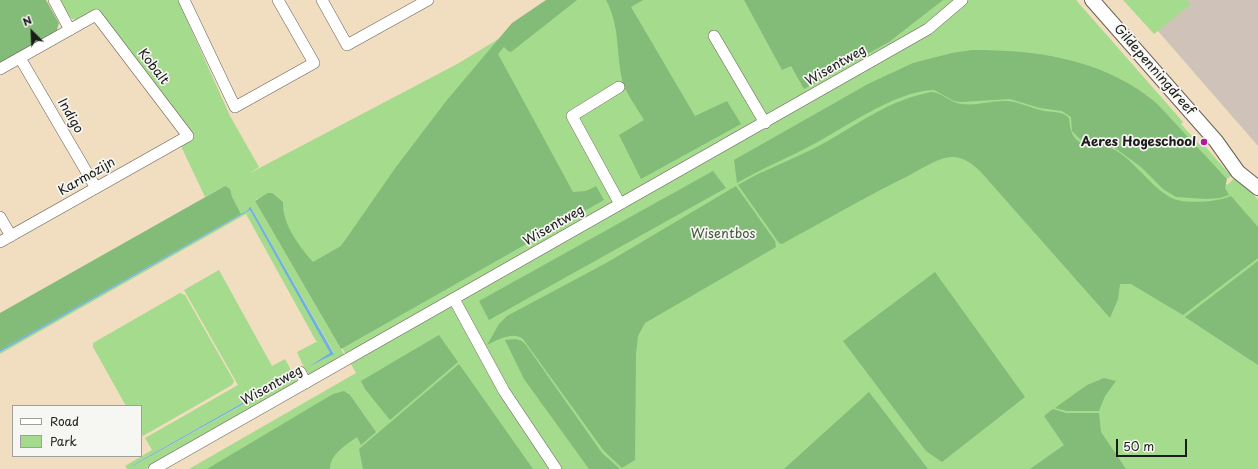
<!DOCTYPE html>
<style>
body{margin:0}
#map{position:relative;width:1258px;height:469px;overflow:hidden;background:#f1dec0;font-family:"Playpen Sans",sans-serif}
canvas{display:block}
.legend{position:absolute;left:12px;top:405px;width:130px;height:52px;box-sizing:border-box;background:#f6f6f2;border:1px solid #9f9f9c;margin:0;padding:5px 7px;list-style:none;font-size:12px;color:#1c1c1c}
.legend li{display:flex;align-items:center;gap:8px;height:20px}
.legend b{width:20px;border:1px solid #9f9f9c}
.north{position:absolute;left:12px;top:12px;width:40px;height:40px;-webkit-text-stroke:3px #f6f6f2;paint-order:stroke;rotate:336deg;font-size:11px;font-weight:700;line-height:16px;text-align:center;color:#1c1c1c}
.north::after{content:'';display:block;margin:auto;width:14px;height:18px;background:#1c1c1c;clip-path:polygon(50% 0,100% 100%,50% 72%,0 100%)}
.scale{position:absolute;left:1116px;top:439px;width:71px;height:18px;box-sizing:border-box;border:2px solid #1c1c1c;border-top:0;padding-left:5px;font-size:12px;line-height:14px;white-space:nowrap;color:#1c1c1c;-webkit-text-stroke:3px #f6f6f2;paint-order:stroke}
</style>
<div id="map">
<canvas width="1258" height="469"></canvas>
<ul class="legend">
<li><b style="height:5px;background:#fff"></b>Road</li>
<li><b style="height:11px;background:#a4db8c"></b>Park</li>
</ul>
<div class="north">N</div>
<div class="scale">50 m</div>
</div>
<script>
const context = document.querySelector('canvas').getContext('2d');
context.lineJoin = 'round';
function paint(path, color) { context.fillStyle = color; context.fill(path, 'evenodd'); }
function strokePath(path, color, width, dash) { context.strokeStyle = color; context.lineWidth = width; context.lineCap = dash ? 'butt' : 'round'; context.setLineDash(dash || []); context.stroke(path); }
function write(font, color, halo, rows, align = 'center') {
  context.font = font + ' "Playpen Sans",sans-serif'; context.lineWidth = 3.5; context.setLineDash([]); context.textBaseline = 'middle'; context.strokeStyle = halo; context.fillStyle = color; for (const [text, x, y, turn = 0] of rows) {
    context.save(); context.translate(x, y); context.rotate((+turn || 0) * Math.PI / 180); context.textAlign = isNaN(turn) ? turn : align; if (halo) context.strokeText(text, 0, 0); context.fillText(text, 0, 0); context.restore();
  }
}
paint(new Path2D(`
 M1131 0H1258V146Z`), '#cec2b9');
paint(new Path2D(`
 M59 0H178L230 116 259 167 248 174 459 63 562 0H1076L1183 122 1181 124 1202 147 1204 145 1231 176 1227 179 1151 98 1145 94 1227 185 1237 176 1258 200V469H189L356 373 258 198 255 201 345 356 309 376 307 374 297 352 318 341H316L246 214 0 354V352L250 210 331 353 308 367 334 353 250 206 248 210 241 214 225 186 205 197 180 144 192 136 97 9C72 21 75 28 59 0Z
 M1123 0H1187L1191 4 1154 34Z
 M219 270 272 366 285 359 298 383 146 469H127L125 466 152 450 145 438 238 385 184 290ZM290 376 291 378 131 467 133 465Z
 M180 293 185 295 234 381 232 385 143 436 141 432V406H126L93 347V343Z`), '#a4db8c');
paint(new Path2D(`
 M0 0H46L59 23 57 29 59 31 0 65Z
 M546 0H577L511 52 508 51 504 47 498 54 573 192 586 191 596 186 604 200 341 349 255 201 268 193H272L283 202C282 224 299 246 313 262L341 246 396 167 447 100 512 23Z
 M606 0H643L631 7 695 116 727 101 741 124 641 179 619 135 644 120C638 109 624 91 622 79 616 51 620 26 606 0Z
 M744 0H943L889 42 804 89 791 66 782 70Z
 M972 50C1035 50 1097 58 1149 97 1159 104 1167 115 1175 123 1192 142 1210 160 1227 179L1225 188 1229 195 1220 198 1206 199 1176 197 1163 189 1141 167 1115 148 1083 142 1072 131 1071 117 1062 111 1040 108 1010 99 961 102 954 101 934 90C894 91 845 128 810 146 786 159 760 169 737 183L734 160 868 84 913 63 952 53Z
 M931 92C942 92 950 103 962 104 976 106 990 101 1005 101 1017 101 1028 107 1040 110 1050 113 1062 110 1069 118 1072 156 1093 138 1115 150 1136 162 1154 191 1174 199 1187 204 1218 202 1231 196L1258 227V258L1183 315 1131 284H1120L1118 299 1110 318 980 171C971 163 963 156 950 157 936 159 921 169 908 176 865 197 824 221 782 244L779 243 738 185C766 168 798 158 826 142 861 122 890 100 931 92Z
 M713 171 726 188 489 320 479 301Z
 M225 186 230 189 232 197 241 214 0 350V313Z
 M736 186 775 241 776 247 645 323 638 336 636 354 635 460 622 468 604 451 523 339C513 331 497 340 487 345L499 324 507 316 608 262Z
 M1258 261V365L1185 317Z
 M935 272 1025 397 942 462 926 451 843 341Z
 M439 335 458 362 390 420 365 389 361 381Z
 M516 339 522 341 526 345 602 453 620 469H589L524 379 505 340Z
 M459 364 533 469H363L359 449Z
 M1104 378 1116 381 1105 396 1099 411H1067L1055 408 1087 385Z
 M344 391 350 395 376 432 361 445 357 437C346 445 330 454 330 469H207L333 394Z
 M869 392 928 469H784Z
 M1053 409 1066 413H1099L1101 432 1126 469H1030L1064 445 1044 416Z`), '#83bb78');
paint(new Path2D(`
 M250 206 334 354 308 367 330 353 250 210 0 352V350L248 210Z
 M290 376V378L131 467 133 465Z`), '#6db0e2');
const minor = new Path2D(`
 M54 0 70 30
 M184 0 235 107 314 63 278 0
 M322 0 347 45 428 0
 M714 36 765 123
 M20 58 96 188
 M0 69 96 15 188 136 0 242
 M619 87 572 116 620 204
 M0 217 11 236
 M454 299 504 391 556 469
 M300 372 306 383
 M154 469 928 29 962 0`);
const major = new Path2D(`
 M1092 0 1216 141 1238 172 1258 188`);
strokePath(minor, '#676055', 12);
strokePath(major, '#676055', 16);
strokePath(minor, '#fff', 11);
strokePath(major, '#fff', 14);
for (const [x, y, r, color] of [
 [1204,142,4,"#b5179e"]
]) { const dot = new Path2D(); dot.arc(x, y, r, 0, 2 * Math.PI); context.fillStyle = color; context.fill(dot); strokePath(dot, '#f6f6f2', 1.5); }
write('13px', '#1c1c1c', '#f6f6f2', [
 ["Wisentweg",836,66,-30],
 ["Kobalt",153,67,52],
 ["Gildepenningdreef",1154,70,49],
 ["Indigo",70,116,60],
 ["Karmozijn",87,177,-30],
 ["Wisentweg",554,226,-30],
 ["Wisentweg",272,386,-29]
]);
write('bold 13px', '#1c1c1c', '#f6f6f2', [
 ["Aeres Hogeschool",1196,142]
], 'right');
write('13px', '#45553e', '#f6f6f2', [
 ["Wisentbos",723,234]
]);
</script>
